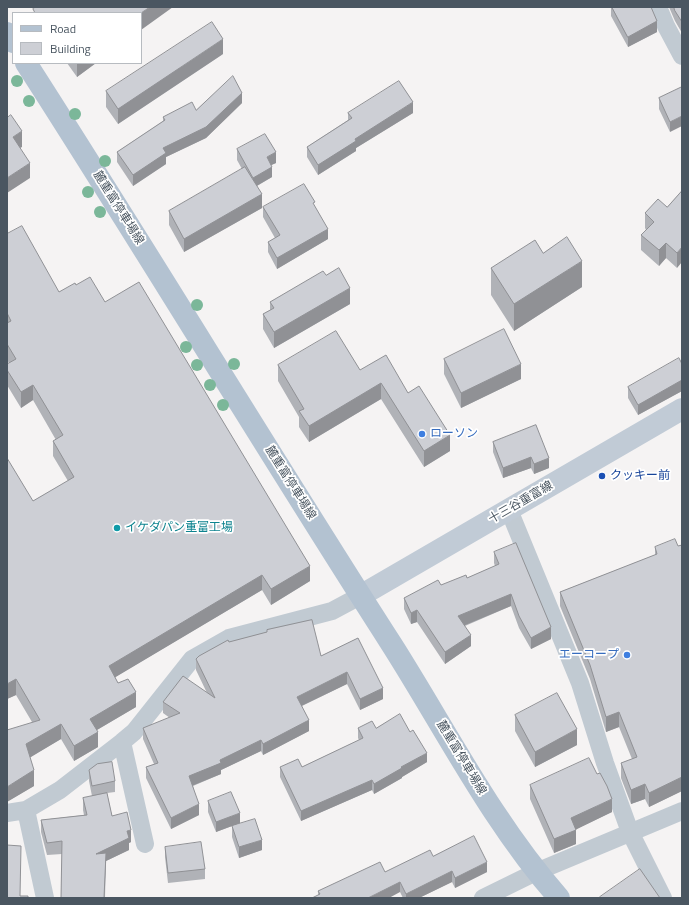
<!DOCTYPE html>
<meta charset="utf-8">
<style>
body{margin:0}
#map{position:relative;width:689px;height:905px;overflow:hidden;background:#f5f3f3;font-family:"Titillium Web",sans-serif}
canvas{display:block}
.frame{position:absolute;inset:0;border:8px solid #4a5661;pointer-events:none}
.legend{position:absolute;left:12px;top:12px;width:130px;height:52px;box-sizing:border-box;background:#fff;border:1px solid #b7bbc0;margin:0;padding:5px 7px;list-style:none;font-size:12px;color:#4a5661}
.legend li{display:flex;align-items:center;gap:8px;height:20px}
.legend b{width:20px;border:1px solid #b7bbc0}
</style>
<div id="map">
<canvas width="689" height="905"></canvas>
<div class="frame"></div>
<ul class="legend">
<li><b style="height:5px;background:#b3c2d1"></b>Road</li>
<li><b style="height:11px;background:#cdcfd5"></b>Building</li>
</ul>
</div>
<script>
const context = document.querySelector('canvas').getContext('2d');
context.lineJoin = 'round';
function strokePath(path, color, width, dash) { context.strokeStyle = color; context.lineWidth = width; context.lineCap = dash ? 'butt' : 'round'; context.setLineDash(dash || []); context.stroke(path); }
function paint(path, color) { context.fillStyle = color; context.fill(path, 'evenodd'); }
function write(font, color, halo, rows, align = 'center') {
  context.font = font + ' "Titillium Web","Noto Sans JP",sans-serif'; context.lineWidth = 3.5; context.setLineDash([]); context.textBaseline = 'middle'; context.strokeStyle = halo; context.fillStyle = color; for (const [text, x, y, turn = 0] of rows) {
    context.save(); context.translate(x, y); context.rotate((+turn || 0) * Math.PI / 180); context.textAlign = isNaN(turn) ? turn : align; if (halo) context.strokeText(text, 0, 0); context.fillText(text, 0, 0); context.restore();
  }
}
strokePath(new Path2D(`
 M658 7 666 26 682 56
 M509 510 580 683 605 763 630 832 663 898
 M122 742 145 844
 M26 810 45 898
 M7 813 26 810 60 790 122 742 134 732 192 659 229 638 332 611 360 596
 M483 898 536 872 682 811`), '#c1cad2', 18);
strokePath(new Path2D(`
 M360 596 682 409`), '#c1cbd6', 22);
strokePath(new Path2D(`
 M7 33 13 42
 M26 63C150 256 268 452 392 645 446 730 492 822 559 898`), '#b3c2d1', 22);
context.fillStyle = '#7bb799';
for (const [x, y] of [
 [17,81],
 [29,101],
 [75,114],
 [105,161],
 [88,192],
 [100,212],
 [197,305],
 [186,347],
 [234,364],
 [197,365],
 [210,385],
 [223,405]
]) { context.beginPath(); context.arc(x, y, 6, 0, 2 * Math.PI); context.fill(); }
paint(new Path2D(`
 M611 7H651L657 32 628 47 611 16Z
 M669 7H682V33L675 21Z
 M223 54 118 124 106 107V91Z
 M67 63H96L77 77Z
 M682 87 670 132 659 109V98Z
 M242 103 206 138 166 157V164L133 186 117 162V152L163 121V117L196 110Z
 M348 113H413L356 148V151L318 175 307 157V147L348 120Z
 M237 149 276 163 271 165 272 177 257 186 262 208 184 252 169 225V211L242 169 237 160Z
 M682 191 677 268 666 258 659 266 641 250V235L646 230 645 228V213L667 207Z
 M263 207H315L328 239 277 269 268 252V242L275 238 263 217Z
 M7 234 59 292 76 285 105 302 310 581 271 605 262 590 115 677 118 683 136 707 97 730 98 747 74 761 61 739 30 757 34 786 8 801 32 722 16 695 7 699 33 501 68 481 53 456V441L56 440 33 400 21 408 7 385V364L9 363 7 360Z
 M543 253 582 287 514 331 491 295V268Z
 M326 275 350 304 274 348 263 329V314L270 310V302Z
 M444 359 521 379 461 408 444 374Z
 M682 364V391L638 415 628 398V387Z
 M278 365 360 370 408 393 450 451 424 467 381 399 309 442 299 427V417L278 381Z
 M536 425 549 468 534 474 531 468 503 478 493 452V442Z
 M682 545V791L649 807 645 799 631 804 621 778V763L632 759 619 727 606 732 590 679 560 606V592L655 555V547L678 546Z
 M494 552 551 639 531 649 519 628 511 606 465 626 471 646 445 664 417 622 411 624 404 609V598L441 585 467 578 495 566 494 563Z
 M267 630 321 656 358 638 383 699 360 710 347 684 302 706 309 731 263 755 261 751 221 770V774L193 786 199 815 171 829 146 778V767L154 764 143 739V728L170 718 163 713V702L207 693 196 670V659L229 642 267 632Z
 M515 715 577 745 535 767 515 731Z
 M358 728H376L427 762 402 777V778L374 794 372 790 301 821 280 777V767H302L359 740 358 738Z
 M89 770 115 781V792L107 793 112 816 131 842 129 843V850L106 861 105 898H61L62 854 47 855 41 832V820L84 815 83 810V798L92 796 89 781Z
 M530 785 612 812 576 829V844L554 853 530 799Z
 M208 801 240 823 216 832 208 812Z
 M232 826 262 850 239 858 232 837Z
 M165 847 205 869V879L168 883 165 857Z
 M433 856 487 872 455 888 452 882 419 898H403L400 892 318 895V891L385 872Z`), '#b0b2b7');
paint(new Path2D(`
 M150 7H173L141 30V13Z
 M657 21V32L628 47V37Z
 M223 39V54L118 124V109Z
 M77 63H96L77 77Z
 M242 93V103L206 138 166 157V164L133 186V175L163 148Z
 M413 102V113L356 148V151L318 175V165L355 139Z
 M682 116V126L670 132V122Z
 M22 131V147L13 152V137Z
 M276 152V163L267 167V157Z
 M30 163V178L7 193V178Z
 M272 167V177L253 188V178Z
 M262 194V208L184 252V239Z
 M328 229V239L277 269V258Z
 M666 243V258L659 266V250Z
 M682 247V262L677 268V253Z
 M582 261V287L514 331V304Z
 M350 288V304L274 348V332Z
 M521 364V379L461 408V393Z
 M682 380V391L638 415V405Z
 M381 383V399L309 442V426Z
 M33 385V400L21 408V392Z
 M450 435V451L424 467V451Z
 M531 457V468L503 478V468Z
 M549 458V468L534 474V464Z
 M310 566V581L271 605V589Z
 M262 575V590L109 681V666Z
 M511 594V606L458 628V616Z
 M417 610V622L411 624V613Z
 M551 627V639L531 649V638Z
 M471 635V646L445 664V652Z
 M347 672V684L297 708V697Z
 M16 679V695L7 699V684Z
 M383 688V699L360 710V699Z
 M136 692V707L90 734V719Z
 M619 712V727L606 732V717Z
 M309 720V731L263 755V744Z
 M61 724V739L26 760V744Z
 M577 729V745L535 767V752Z
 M98 732V747L74 761V746Z
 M261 740V751L221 770V774L189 787V776L220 760Z
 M427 753V762L402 777V778L374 794V784L401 767Z
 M34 770V786L7 802V787Z
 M682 777V791L649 807V793Z
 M372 780V790L301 821V811Z
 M645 784V799L631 804V790Z
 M612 799V812L571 832V818Z
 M199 804V815L171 829V818Z
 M240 813V823L216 832V822Z
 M131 830V842L129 843V850L106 861 104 898 96 854 127 831Z
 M576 830V844L554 853V839Z
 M262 840V850L239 858V847Z
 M487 862V872L455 888V878Z
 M452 871V882L419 898H406V894Z
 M400 882V892L389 898H368Z`), '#909195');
const building = new Path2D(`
 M36 7H150L141 13H35L33 9Z
 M612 7H651L657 21 628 37Z
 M674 7H682V22L675 11Z
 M212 22 223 39 118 109 106 91Z
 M233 76 242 93 206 127 163 148 166 153 133 175 117 152 165 120 163 117 192 102 196 110Z
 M399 81 413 102 355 139 356 141 318 165 307 147 352 118 348 113Z
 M682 87V116L670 122 659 98Z
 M11 115 22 131 13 137 30 163 7 178V118Z
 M265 134 276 152 267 157 272 167 253 178 237 149Z
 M245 167 262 194 184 239 169 211Z
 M304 184 315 202 313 203 328 229 277 258 268 242 280 235 263 207Z
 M682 191V247L677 253 666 243 659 250 641 235 654 222 645 213 658 199 667 207Z
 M22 226 59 292 75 283 76 285 90 277 105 302 139 282 310 566 271 589 262 575 109 666 118 683 128 679 136 692 90 719 98 732 74 746 61 724 26 744 34 770 7 787V730L40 720 16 679 7 684V458L33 501 74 477 53 441 63 435 33 385 21 392 7 370V364L16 359 7 344V323L11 321 7 313V234Z
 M567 237 582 261 514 304 491 268 535 240 543 253Z
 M339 268 350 288 274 332 263 314 274 308 270 302 323 271 326 275Z
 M504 329 521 364 461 393 444 359Z
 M336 331 360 370 386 355 408 393 419 386 450 435 424 451 381 383 309 426 299 411 304 409 278 365Z
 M679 358 682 364V380L638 405 628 387Z
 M536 425 549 458 534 464 531 457 503 468 493 442Z
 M675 539 678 546 682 545V777L649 793 645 784 631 790 621 763 637 757 619 712 606 717 590 665 560 592 657 554 655 547Z
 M516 543 551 627 531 638 519 616 511 594 458 616 471 635 445 652 417 610 411 613 404 598 438 580 441 585 466 575 467 578 499 564 494 552Z
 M312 620 321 656 358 638 383 688 360 699 347 672 297 697 309 720 263 744 261 740 220 760 221 763 189 776 199 804 171 818 146 767 158 763 143 728 180 713 163 702 183 676 215 698 196 659 199 656 228 640 229 642 267 632V630Z
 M557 693 577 729 535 752 515 715Z
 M400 714 410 732 413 730 427 753 401 767 402 768 374 784 372 780 301 811 280 767 298 759 302 767 363 738 358 728 372 721 376 728Z
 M589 758 597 774 600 773 607 786 612 799 571 818 576 830 554 839 530 785Z
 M112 762 115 781 92 786 89 770 97 764Z
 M231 792 240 813 216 822 208 801Z
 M107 793 112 816 127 812 131 830 127 831 129 838 96 854 106 853 104 898H61L62 841 47 843 41 820 87 815 83 798Z
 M255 819 262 840 239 847 232 826Z
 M474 836 487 862 455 878 452 871 406 894 400 882 368 898H312L320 894 318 891 380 862 385 872 430 850 433 856Z
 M201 842 205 869 168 873 165 847Z
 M7 845 21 846 20 896H28V898H7Z
 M640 869 660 898H601L600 897Z`);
paint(building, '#cdcfd5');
strokePath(building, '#909195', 1);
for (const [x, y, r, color] of [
 [422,434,4,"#3f7fe0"],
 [602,476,4,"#1a4fb4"],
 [117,528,4,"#0f9aa8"],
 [627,655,4,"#3f7fe0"]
]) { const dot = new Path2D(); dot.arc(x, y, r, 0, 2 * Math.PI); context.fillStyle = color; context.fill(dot); strokePath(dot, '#fff', 1.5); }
write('12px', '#4a5661', '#fff', [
 ["麓重富停車場線",118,208,58],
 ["麓重富停車場線",290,483,58],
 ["十三谷重富線",521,503,-30],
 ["麓重富停車場線",461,758,59]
]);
write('12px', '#366cbe', '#fff', [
 ["ローソン",430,434],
 ["エーコープ",619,655,"right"]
], 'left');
write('12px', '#164399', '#fff', [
 ["クッキー前",610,476]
], 'left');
write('12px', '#0d838f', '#fff', [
 ["イケダパン重富工場",125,528]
], 'left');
</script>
